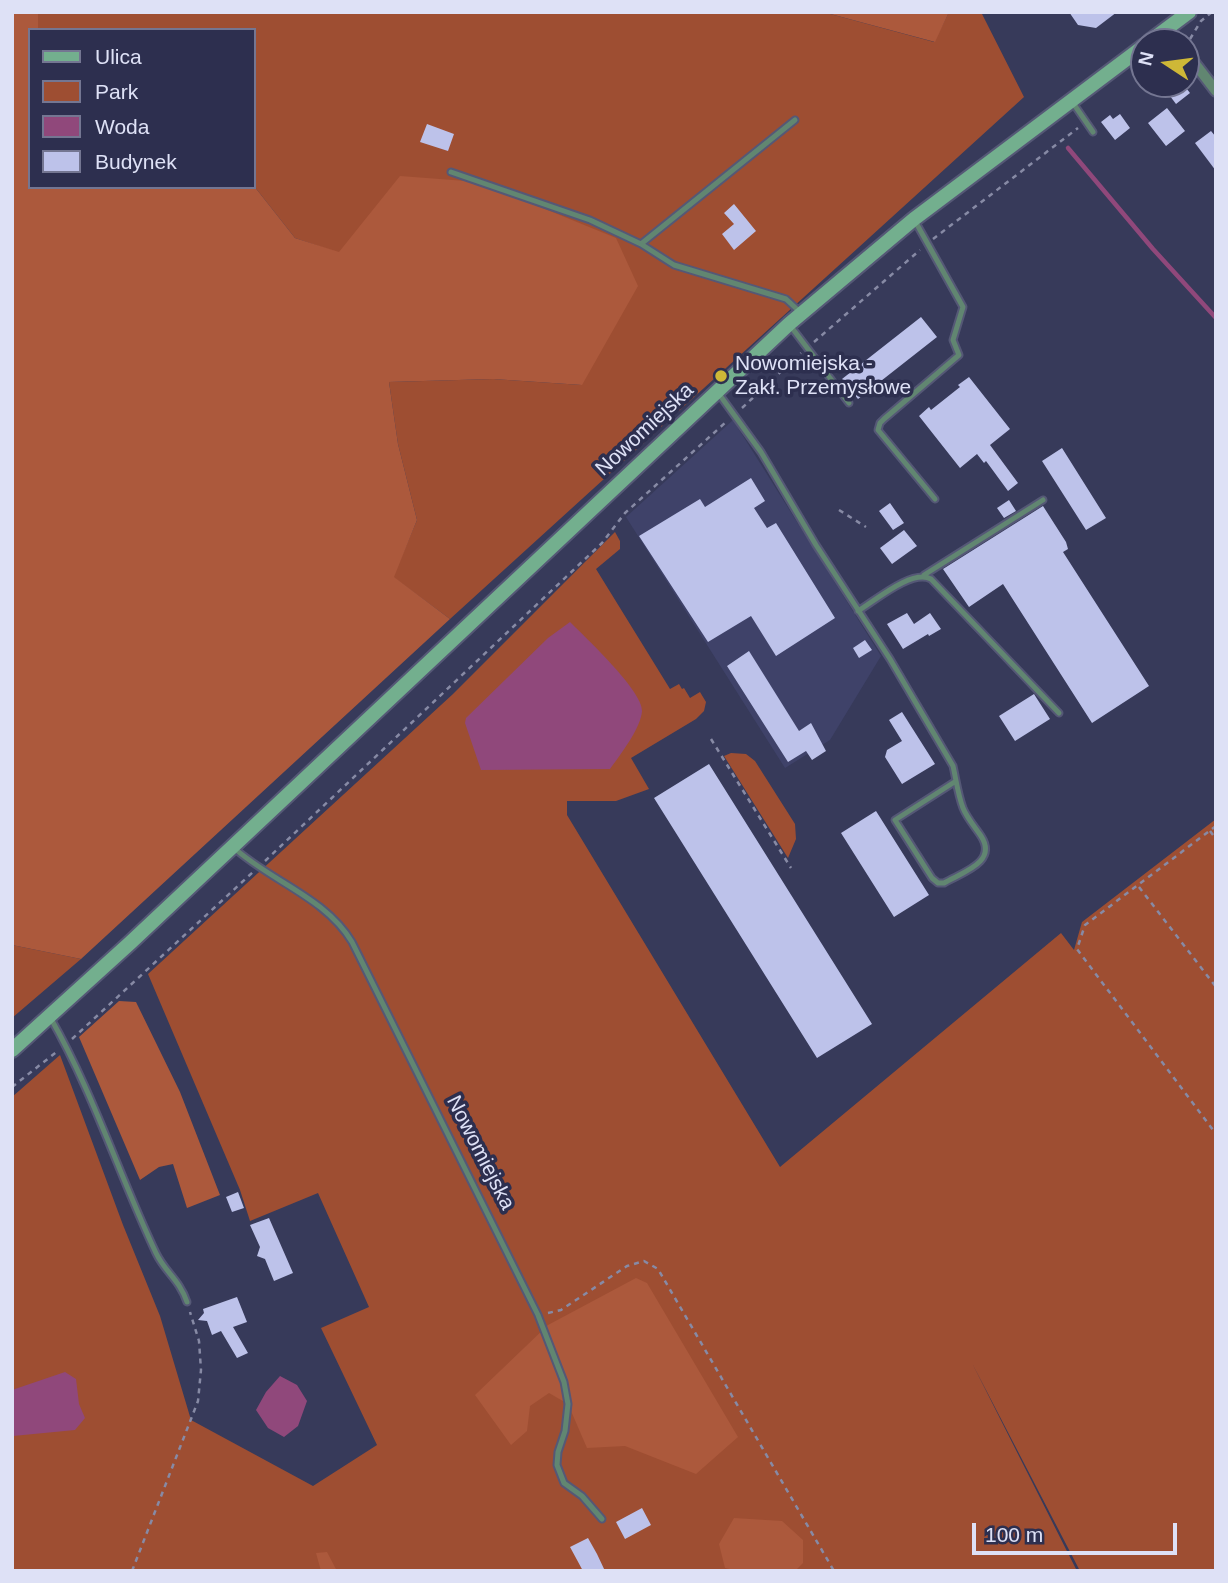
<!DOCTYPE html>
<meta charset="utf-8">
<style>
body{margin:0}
#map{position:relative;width:1228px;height:1583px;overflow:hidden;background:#373a5a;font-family:Arial,sans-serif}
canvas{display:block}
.frame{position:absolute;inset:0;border:14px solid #dee1f6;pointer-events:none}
.legend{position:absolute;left:28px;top:28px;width:228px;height:161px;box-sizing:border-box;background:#2d2f4f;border:2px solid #747692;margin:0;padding:9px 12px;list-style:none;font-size:21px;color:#dee1f6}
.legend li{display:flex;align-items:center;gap:14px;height:35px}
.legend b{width:35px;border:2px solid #747692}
.north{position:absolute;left:1130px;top:28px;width:70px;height:70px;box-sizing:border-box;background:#2d2f4f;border:2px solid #747692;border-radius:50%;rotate:283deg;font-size:19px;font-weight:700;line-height:28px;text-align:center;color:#dee1f6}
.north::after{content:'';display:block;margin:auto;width:24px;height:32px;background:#ceb837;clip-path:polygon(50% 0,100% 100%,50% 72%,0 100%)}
.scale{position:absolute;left:972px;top:1523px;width:205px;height:32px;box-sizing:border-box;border:4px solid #dee1f6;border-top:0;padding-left:9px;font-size:21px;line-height:24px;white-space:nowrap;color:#dee1f6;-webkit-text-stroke:5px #2d2f4f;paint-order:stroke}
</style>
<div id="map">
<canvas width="1228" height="1583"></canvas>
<div class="frame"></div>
<ul class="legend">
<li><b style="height:9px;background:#73af8e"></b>Ulica</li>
<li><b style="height:19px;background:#9e4e32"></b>Park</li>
<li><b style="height:19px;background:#90487b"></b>Woda</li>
<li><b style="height:19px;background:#bdc2ea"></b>Budynek</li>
</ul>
<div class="north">N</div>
<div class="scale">100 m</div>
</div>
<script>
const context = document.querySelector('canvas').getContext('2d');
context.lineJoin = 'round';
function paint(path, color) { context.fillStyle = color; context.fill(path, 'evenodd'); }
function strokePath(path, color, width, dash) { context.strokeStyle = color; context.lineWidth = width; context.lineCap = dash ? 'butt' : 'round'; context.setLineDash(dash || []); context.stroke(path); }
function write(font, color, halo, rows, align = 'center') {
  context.font = font + ' Arial,sans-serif'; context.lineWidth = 7; context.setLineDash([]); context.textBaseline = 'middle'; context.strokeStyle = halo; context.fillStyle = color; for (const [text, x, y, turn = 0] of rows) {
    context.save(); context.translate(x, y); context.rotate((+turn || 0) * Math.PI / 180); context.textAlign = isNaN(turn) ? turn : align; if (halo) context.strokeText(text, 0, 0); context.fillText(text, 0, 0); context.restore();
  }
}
paint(new Path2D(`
 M733 420 881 656 830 740 785 768 626 517Z`), '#3f4269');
paint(new Path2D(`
 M38 12H823L934 42 949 12H981L1024 97 450 619 393 577 417 520 398 444 389 382 493 379 582 385 339 253 295 238 254 186V30H38Z
 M615 532 620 541V549L596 569 670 689 679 684 682 689 684 688 690 698 700 692 706 702 704 711 696 719 631 758 649 789 616 801H567V815L780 1167 1061 933 1074 950 1082 922 1216 819V1571H1080L972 1363 1077 1571H12V1097L60 1055 123 1225 160 1316 191 1420 313 1486 377 1445 321 1328 369 1307 318 1193 250 1221 240 1190 148 974 453 694Z
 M731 753 746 754 755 761 795 824 796 839 788 858 724 756Z
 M12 945 81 959 12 1018Z`), '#9e4e32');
paint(new Path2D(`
 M12 12H38V30H30V187L254 186 295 238 339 252 400 176 479 182 616 238 638 286 582 385 493 379 389 382 398 444 417 520 394 577 450 619 81 959 12 945Z
 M823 12H949L935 42Z
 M119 1001 136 1002 180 1092 220 1195 187 1208 173 1164 159 1167 140 1180 79 1037Z
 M636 1278 647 1283 738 1437 696 1474 625 1446 587 1448 568 1404 549 1393 530 1406 527 1431 511 1445 475 1395 548 1325Z
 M734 1518 782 1521 803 1540V1563L795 1571H740L725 1568 719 1544Z
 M327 1552 337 1571H321L316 1553Z`), '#ac593c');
paint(new Path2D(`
 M570 622C585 637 643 691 642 711 641 728 620 755 610 769L481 770 465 723 466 718 548 638Z
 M65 1372 76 1379 79 1404 85 1418 75 1430 13 1436 12 1390Z
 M280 1376 297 1385 307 1401 298 1426 284 1437 268 1428 256 1410 266 1392Z`), '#90487b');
strokePath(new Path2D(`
 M1068 148 1153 249 1216 318`), '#90487b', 4.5);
paint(new Path2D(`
 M1069 12H1117L1096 28 1078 25Z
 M1161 84H1183L1190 93 1176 104Z
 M1167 108 1185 131 1166 146 1148 123Z
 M1120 114 1130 128 1115 140 1101 122 1110 115 1113 119Z
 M427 124 454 134 448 151 420 142Z
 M1211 131 1216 137V171L1195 143Z
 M734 204 756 231 734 250 722 234 734 224 724 213Z
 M921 317 937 337 858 399 842 379Z
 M969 377 1010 429 990 445 1018 483 1008 491 986 461 984 463 977 454 960 468 919 416 929 407 931 410 960 387 958 385Z
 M1062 448 1106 518 1086 530 1042 461Z
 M751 478 765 501 754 508 767 528 776 523 835 618 776 656 751 616 708 642 639 536 700 499 705 507Z
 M1009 500 1016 511 1004 518 997 508Z
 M890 503 904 523 893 530 879 511Z
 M1043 506 1066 542 1068 549 1063 552 1149 686 1092 723 1003 584 969 607 943 569Z
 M904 530 917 546 892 564 880 548Z
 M907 613 914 624 930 613 941 629 929 636 928 634 903 649 887 624Z
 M865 640 872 650 859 658 853 648Z
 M749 651 799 731 811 723 826 751 812 760 806 751 788 762 727 666Z
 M1034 694 1050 719 1015 741 999 716Z
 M902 712 935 764 902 784 885 757 887 750 902 741 889 720Z
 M709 764 872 1024 817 1058 654 798Z
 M876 811 929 895 894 917 841 833Z
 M238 1192 244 1208 232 1212 226 1197Z
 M269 1218 293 1273 274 1281 265 1259 257 1256 260 1247 250 1225Z
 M237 1297 247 1322 233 1327 248 1353 237 1358 221 1331 212 1335 207 1321 198 1320 204 1313 203 1309Z
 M642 1508 651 1525 625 1539 616 1522Z
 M588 1538 597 1554 605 1571H583L570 1547Z`), '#bdc2ea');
const lane = new Path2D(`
 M1073 103 1093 132
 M451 172 590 220 641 244 795 120
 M915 221 963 307 953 340 959 355 884 419 880 423 878 430 935 499
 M641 244 674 265 786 299 800 312
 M789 324 849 403
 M719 394 761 452 816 545 890 659 953 766C956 779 958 795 963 808 967 818 975 827 981 836 998 862 963 872 944 883H938L932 878 895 820 956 781
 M924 575 1043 500
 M858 611C876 600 912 569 931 579L1059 713
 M233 847C270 881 325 897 352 942L538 1315 564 1382 568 1404 565 1431 558 1452 557 1465 564 1483 582 1496 602 1519
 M50 1017C93 1092 119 1175 156 1253 165 1272 179 1279 187 1302`);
const street = new Path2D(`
 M1168 28 1179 42
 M1186 52 1216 91`);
const secondary = new Path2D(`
 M1149 42 1189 12
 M12 1050 130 943 789 324 914 219 1144 46`);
strokePath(lane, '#555876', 9);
strokePath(street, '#555876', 14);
strokePath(secondary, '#555876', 18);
strokePath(new Path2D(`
 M1190 39 1201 21 1212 12
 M933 239 1078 128
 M814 342 920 250
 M742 408 801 353
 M839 510 866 527
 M711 739 791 868
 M1216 826 1085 925 1077 949 1216 1134
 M1210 831 1216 839
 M265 861 602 543 625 513 726 422
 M1139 887 1216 987
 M72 1039 253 872
 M12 1087 59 1050
 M548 1313 561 1310 627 1266 644 1261 658 1269 834 1571
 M132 1571 198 1401 201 1370 199 1341 190 1312`), '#878aa5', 2.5, [5, 5]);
strokePath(lane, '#618671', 5);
strokePath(street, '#618671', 10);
strokePath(secondary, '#73af8e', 14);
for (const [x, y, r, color] of [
 [721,376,7,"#ceb837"]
]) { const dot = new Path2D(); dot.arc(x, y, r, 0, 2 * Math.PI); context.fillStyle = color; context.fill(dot); strokePath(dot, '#2d2f4f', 2.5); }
write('21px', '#dee1f6', '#2d2f4f', [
 ["Nowomiejska -",735,364],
 ["Zakł. Przemysłowe",735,388]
], 'left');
write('21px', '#dee1f6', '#2d2f4f', [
 ["Nowomiejska",645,430,-43],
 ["Nowomiejska",480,1153,63]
]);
</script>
